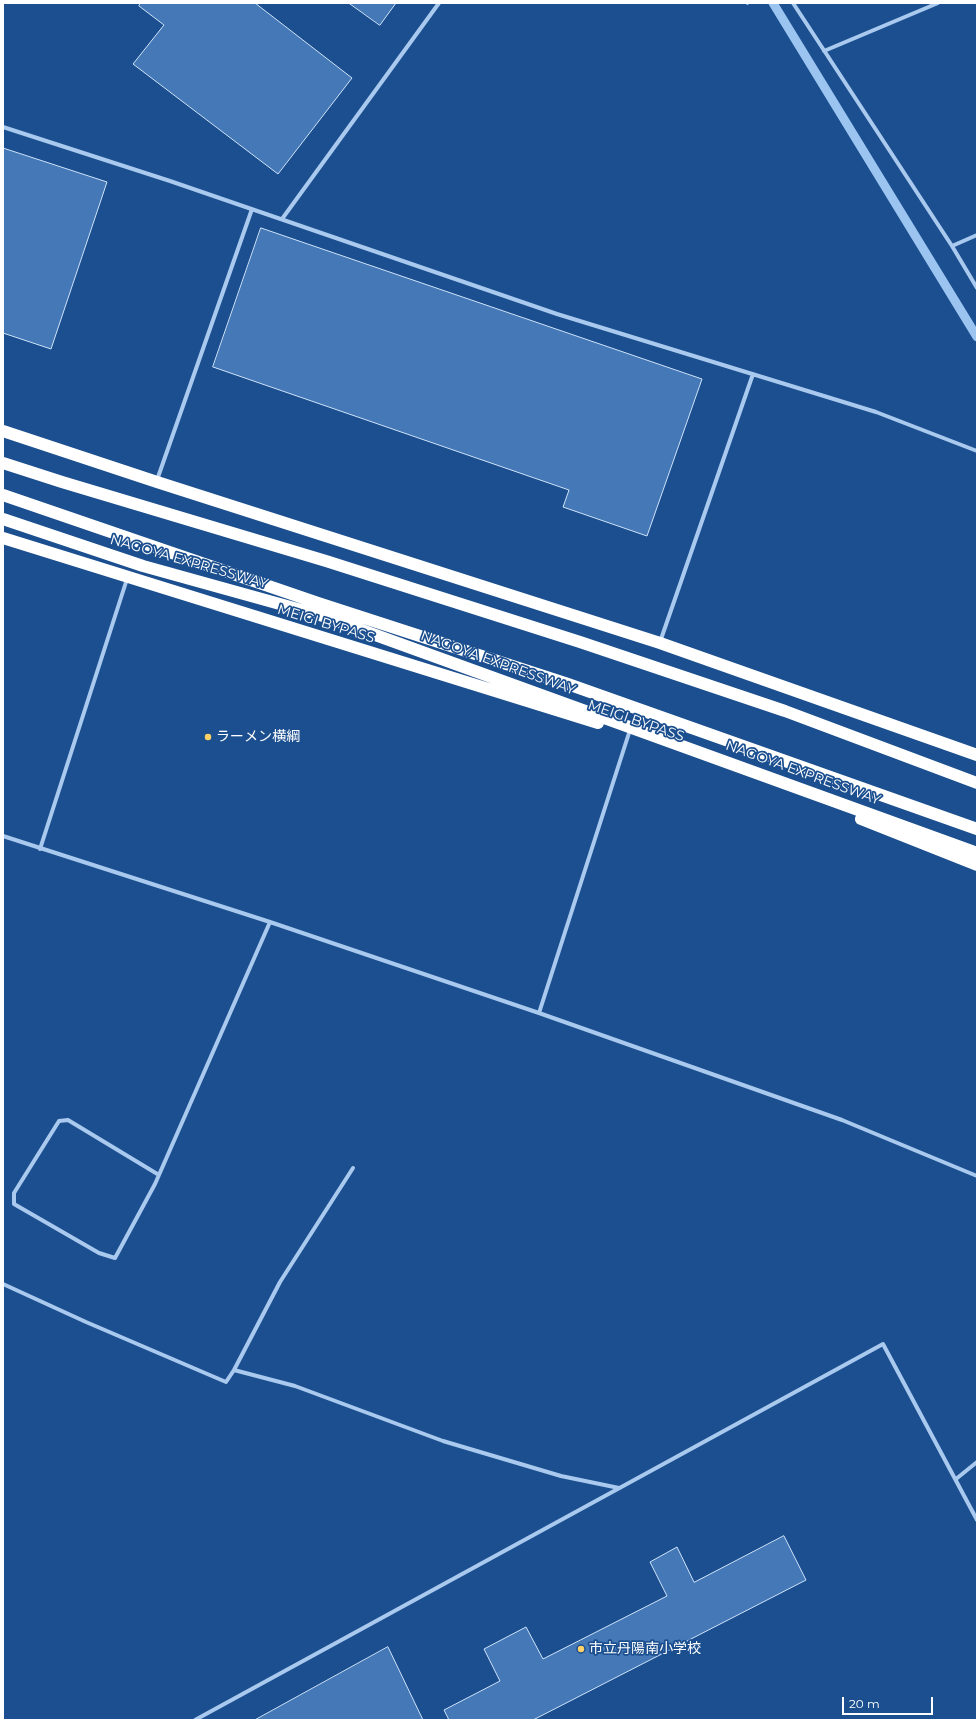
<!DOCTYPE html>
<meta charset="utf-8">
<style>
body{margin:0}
#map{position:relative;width:980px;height:1723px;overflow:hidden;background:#1b4f8f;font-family:Montserrat,sans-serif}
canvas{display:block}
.frame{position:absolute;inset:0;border:4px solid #fff;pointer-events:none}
.scale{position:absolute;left:842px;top:1697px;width:91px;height:18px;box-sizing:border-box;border:2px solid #fff;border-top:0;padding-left:5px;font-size:12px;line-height:14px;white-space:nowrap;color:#fff;-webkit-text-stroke:3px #1b4f8f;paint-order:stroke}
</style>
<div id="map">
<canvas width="980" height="1723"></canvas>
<div class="frame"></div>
<div class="scale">20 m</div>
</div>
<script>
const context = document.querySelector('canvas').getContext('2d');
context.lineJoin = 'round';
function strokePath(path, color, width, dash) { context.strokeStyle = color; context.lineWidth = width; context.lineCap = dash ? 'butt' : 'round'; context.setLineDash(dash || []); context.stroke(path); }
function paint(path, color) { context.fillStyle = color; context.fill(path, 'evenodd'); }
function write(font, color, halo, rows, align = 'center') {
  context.font = font + ' Montserrat,"Noto Sans JP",sans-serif'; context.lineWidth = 3.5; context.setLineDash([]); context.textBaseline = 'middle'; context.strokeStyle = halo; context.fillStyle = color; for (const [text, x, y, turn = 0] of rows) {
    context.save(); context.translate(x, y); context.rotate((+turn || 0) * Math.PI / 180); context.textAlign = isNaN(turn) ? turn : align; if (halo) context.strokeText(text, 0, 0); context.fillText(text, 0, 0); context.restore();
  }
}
strokePath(new Path2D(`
 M773 3 977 337`), '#9cc4f0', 9);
const building = new Path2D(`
 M141 3H255L352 78 278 174 133 64 164 25 139 6Z
 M349 3H396L380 25Z
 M3 148 107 182 51 349 3 333Z
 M261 228 702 379 647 536 563 507 569 490 213 367Z
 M784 1536 806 1580 533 1720H449L444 1710 500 1681 484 1649 526 1627 543 1659 667 1596 650 1562 677 1547 694 1582Z
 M388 1647 423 1720H255Z`);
paint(building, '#4478b7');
strokePath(building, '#cfe3fa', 1);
strokePath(new Path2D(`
 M747 3 749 6`), '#a9c9ee', 2.5, [2, 3]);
strokePath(new Path2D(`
 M793 3 952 246 977 235
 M824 51 938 3
 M3 127 170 181 557 314 876 412 977 451
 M282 219 439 3
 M952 246 977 288
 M157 480 252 209
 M660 642 753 374
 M3 836 270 922 539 1013 842 1120 977 1176
 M40 849 127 579
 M539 1013 629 733
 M159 1175 68 1120 59 1121 14 1193V1204L99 1253 115 1258 155 1184 270 922
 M3 1284 86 1322 226 1382 234 1370 280 1282 353 1168
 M234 1370 295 1386 443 1441 561 1476 619 1488
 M956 1479 977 1462
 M195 1720 883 1344 977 1520`), '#a9c9ee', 4);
strokePath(new Path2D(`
 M3 431 157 482 660 643 977 755
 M3 463 62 482 326 561 580 642 785 711 977 783
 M3 495 318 603 565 683 977 829
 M3 519 143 566 323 616 977 853
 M3 538 598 723
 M861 819 977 865`), '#fff', 12);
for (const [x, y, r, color] of [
 [208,737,4,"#ffd166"],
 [581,1649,4,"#ffd166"]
]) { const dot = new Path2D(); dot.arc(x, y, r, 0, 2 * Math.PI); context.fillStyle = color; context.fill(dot); strokePath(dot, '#1b4f8f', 1.5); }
write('14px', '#fff', '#1b4f8f', [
 ["NAGOYA EXPRESSWAY",189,562,16],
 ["MEIGI BYPASS",326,624,17],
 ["NAGOYA EXPRESSWAY",498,663,20],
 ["MEIGI BYPASS",636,721,19],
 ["NAGOYA EXPRESSWAY",803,773,20]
]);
write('14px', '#fff', '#1b4f8f', [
 ["ラーメン横綱",216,737],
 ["市立丹陽南小学校",589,1649]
], 'left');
</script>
